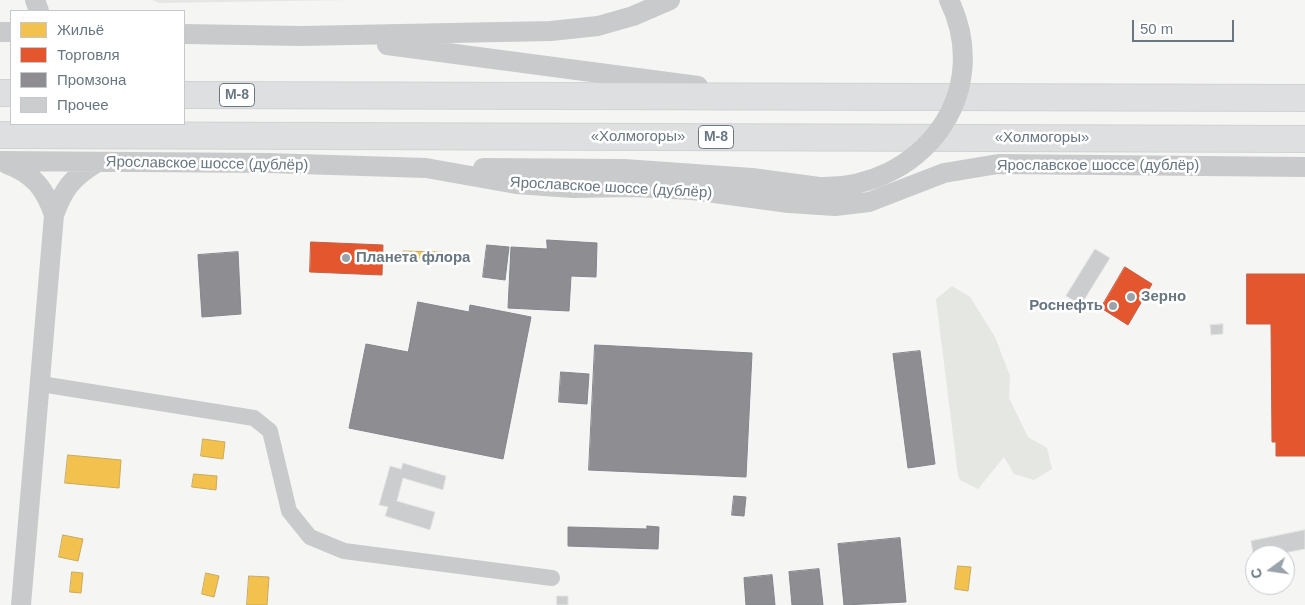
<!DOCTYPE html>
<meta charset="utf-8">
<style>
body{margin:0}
#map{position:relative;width:1305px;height:605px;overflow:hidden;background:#f5f5f4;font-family:Helvetica,sans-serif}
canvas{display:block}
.legend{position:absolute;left:10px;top:10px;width:175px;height:115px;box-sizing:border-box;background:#fff;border:1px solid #c3c9cd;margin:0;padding:6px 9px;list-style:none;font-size:15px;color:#687781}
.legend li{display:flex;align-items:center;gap:10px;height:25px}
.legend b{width:25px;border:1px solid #c3c9cd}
.north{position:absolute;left:1245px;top:545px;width:50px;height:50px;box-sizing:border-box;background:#fff;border:1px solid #c3c9cd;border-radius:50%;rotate:256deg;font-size:14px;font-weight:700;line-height:20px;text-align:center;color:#687781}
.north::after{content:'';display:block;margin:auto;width:18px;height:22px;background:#99a3a9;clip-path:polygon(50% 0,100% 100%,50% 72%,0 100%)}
.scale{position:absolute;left:1132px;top:20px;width:102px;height:22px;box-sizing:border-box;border:2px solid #687781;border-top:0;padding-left:6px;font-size:15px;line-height:18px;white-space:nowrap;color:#687781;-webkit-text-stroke:4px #fff;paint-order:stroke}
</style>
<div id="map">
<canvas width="1305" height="605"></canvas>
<ul class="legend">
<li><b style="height:14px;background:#f2c14e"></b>Жильё</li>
<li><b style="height:14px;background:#e4572e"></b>Торговля</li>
<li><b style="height:14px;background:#8d8d92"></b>Промзона</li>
<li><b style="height:14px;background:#cccdce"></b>Прочее</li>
</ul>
<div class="north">С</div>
<div class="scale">50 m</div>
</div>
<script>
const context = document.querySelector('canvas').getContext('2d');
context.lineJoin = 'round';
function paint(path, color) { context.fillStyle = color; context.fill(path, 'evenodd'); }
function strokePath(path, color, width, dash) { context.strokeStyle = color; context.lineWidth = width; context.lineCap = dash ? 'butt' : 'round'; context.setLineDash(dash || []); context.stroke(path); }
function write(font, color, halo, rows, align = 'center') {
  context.font = font + ' Helvetica,sans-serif'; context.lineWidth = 5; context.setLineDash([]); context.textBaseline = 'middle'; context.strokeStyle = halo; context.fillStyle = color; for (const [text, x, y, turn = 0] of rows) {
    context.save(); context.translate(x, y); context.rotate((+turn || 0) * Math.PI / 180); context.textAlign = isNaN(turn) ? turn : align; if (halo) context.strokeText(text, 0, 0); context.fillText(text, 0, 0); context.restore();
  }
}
paint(new Path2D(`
 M152 0H348L160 3Z
 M952 286 970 297 995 337 1010 376 1009 398 1028 437 1047 448 1052 469 1034 480 1014 474 1004 457 978 489 960 480 958 475 936 299Z`), '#e5e7e2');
const homes = new Path2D(`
 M403 251 442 252V261L402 260Z
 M203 439 225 442 223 459 201 456Z
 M68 455 121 460 119 488 65 483Z
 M194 474 217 476 216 490 192 487Z
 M63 535 83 539 78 561 59 557Z
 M958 566 971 567 968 591 955 589Z
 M72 572 83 573 81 593 70 592Z
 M206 573 219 576 214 597 202 594Z
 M249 576 269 577 267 605H247Z`);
paint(homes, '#f2c14e');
strokePath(homes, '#c9ab5d', 1);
const shops = new Path2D(`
 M311 242 383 245 382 275 310 272Z
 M1125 267 1152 284 1128 325 1101 308Z
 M1247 274H1305V456H1276V442H1272L1271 324H1247Z`);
paint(shops, '#e4572e');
strokePath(shops, '#bf6147', 1);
const industry = new Path2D(`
 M547 240 597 243 596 277 571 276 569 311 508 308 511 247 547 249Z
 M487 245 509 247 505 280 483 277Z
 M238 252 241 314 202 317 198 255Z
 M418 302 469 312 470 305 531 317 503 459 349 428 366 344 408 352Z
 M595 345 752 353 746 477 589 470Z
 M920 351 935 464 908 468 893 354Z
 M561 372 589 374 587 404 559 402Z
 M734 496 746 497 744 516 732 515Z
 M647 526 659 527 658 549 568 546V527L647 529Z
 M900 538 906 602 844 605 838 544Z
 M819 569 823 605H792L789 572Z
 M772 575 775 605H746L744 578Z`);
paint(industry, '#8d8d92');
strokePath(industry, '#82868d', 1);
const building = new Path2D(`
 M1095 249 1110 258 1081 305 1066 296Z
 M1223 324V334L1211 335 1210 325Z
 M403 463 446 476 443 490 403 478 397 501 435 512 430 530 385 516 388 507 379 505 390 466 401 469Z
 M1305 530V549L1273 555H1255L1254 559 1251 541Z
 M557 596H568V605H557Z`);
paint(building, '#cccdce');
strokePath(building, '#e4e4e4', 1);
const trunk = new Path2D(`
 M0 93H11
 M184 95 1305 98
 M0 135 1305 139`);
strokePath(trunk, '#d1d2d2', 28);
strokePath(new Path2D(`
 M41 384 254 418 270 431 289 511 310 537 344 551 552 578`), '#c9cacb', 16);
strokePath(new Path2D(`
 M35 0 39 11
 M0 32H11
 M184 34 301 36 551 31 598 26 633 16 670 0
 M387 45 698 86
 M0 161 268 163 426 168 516 184 573 188 633 187 692 190 789 203 835 206 869 202 944 173 998 164 1305 167
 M7 164C34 174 45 189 54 215
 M483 168 624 169 752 178 819 187
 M21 605 54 215C64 188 72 178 96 163`), '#c9cacb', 20);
strokePath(trunk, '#dedfe0', 26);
strokePath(new Path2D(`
 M819 187C920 190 995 95 949 0`), '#c9cacb', 20);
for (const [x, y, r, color] of [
 [346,258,5,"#99a3a9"],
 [1131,297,5,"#99a3a9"],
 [1113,306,5,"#99a3a9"]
]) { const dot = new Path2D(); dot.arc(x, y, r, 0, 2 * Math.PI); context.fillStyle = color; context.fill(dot); strokePath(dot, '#fff', 2); }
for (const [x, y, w] of [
 [237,95,35],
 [716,137,35]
]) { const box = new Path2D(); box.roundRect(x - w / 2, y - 11.5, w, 23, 4); context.fillStyle = '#fff'; context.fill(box); strokePath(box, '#687781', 1); }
write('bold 14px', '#687781', null, [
 ["М-8",237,95],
 ["М-8",716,137]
]);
write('15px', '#687781', '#fff', [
 ["«Холмогоры»",638,137],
 ["«Холмогоры»",1042,138],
 ["Ярославское шоссе (дублёр)",207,164,1],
 ["Ярославское шоссе (дублёр)",1098,166],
 ["Ярославское шоссе (дублёр)",611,188,3]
]);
write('bold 15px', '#687781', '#fff', [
 ["Планета флора",356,258],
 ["Зерно",1141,297],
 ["Роснефть",1103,306,"right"]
], 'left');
</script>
